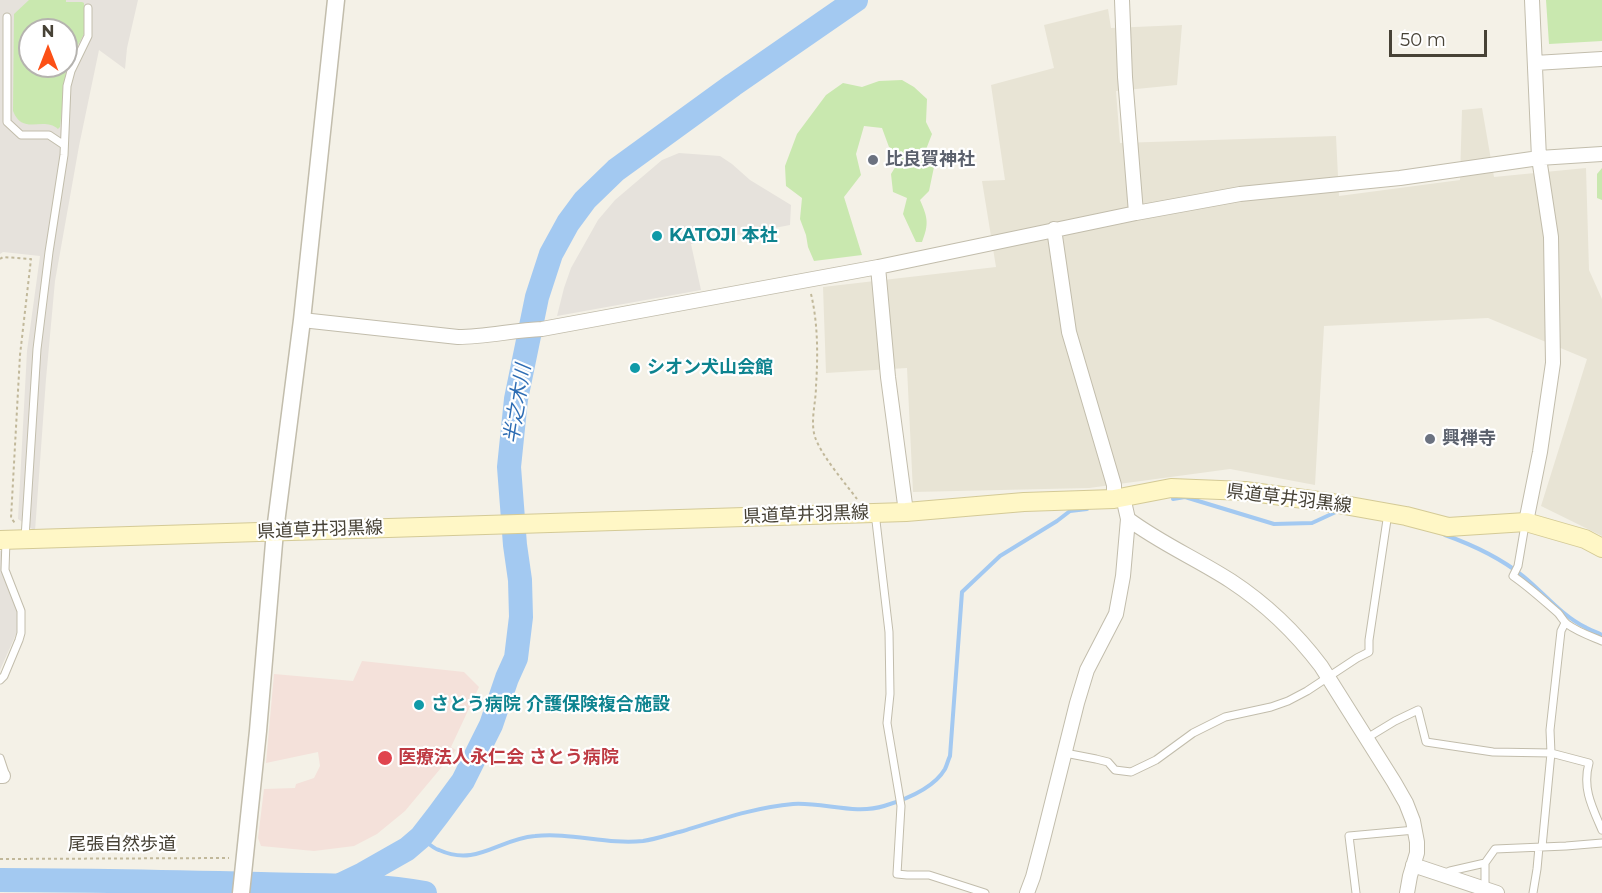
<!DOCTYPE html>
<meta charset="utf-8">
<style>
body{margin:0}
#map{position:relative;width:1602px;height:893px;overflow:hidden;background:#f4f1e7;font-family:Montserrat,sans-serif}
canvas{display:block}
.north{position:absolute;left:18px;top:18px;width:60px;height:60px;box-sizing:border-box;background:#fff;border:2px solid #b5b3af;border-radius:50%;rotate:0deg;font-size:16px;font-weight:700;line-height:24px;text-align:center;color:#474236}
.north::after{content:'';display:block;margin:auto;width:21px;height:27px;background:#fc5016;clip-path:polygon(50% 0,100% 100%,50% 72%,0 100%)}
.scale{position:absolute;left:1389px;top:30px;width:98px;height:27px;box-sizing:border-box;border:3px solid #474236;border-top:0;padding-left:8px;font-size:18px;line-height:21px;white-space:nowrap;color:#474236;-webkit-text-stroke:4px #fff;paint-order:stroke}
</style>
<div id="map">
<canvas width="1602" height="893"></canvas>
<div class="north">N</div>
<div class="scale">50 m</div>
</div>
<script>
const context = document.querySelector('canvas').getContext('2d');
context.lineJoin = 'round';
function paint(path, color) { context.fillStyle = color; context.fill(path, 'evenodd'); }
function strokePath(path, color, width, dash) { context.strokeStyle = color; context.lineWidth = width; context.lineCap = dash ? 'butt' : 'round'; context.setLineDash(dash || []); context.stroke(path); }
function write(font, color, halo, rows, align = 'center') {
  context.font = font + ' Montserrat,"Noto Sans JP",sans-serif'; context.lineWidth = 4.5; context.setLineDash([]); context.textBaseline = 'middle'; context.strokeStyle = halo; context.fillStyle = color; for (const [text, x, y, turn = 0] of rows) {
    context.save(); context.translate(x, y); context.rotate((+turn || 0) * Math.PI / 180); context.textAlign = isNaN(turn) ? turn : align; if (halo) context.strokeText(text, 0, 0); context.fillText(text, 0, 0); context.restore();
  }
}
paint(new Path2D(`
 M1108 9 1111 28 1182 25 1177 85 1116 91 1120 143 1336 136 1339 196 1460 180 1462 110 1482 108 1494 177 1586 168 1589 270 1602 299V536L1541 506 1587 359 1488 318 1324 326 1315 485 1230 469 1089 488 913 492 907 368 826 373 823 287 996 267 982 181 1005 180 991 85 1054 68 1044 25Z`), '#e8e4d5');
paint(new Path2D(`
 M0 0H138L127 48 125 69 99 50 79 146 55 281 46 379 35 531 18 519 27 351 40 256 3 252 0 254ZM30 30H66V66H30Z
 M679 153 720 156 732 164 750 180 791 205 790 225 691 244 701 290 557 316 564 288 571 268 598 220 615 200 662 160Z
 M0 551H3L17 611V632L0 670Z`), '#e6e2dc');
paint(new Path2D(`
 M362 661 464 672 479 687 451 747 456 750 405 811 377 834 354 846 314 851 261 846 258 838 264 789 295 788 296 784 314 778 320 766 318 752 266 763 274 674 353 681Z`), '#f4e1da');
paint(new Path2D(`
 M29 0H66V2H82L84 3V34L72 56 66 72 60 127 58 129C43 116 23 136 13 111L14 14ZM30 30H66V66H30Z
 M1546 0H1602V41L1549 44Z
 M902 80 914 87 927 99 926 122 932 134 925 152 934 167 929 191 920 200C928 218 929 224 922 242H916L903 214 907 198 893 192 891 174 902 156 889 147 882 128 864 126 856 154 861 175 844 197 862 255 814 261 808 247 806 235 800 219 802 198 786 186 785 166 797 134 826 95 843 83 862 87 879 81Z
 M1602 168V200L1597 198V174Z`), '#c9e8af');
strokePath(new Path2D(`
 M1173 499 1185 497 1274 524 1312 523 1338 511
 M1445 535C1473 545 1499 557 1523 576 1543 592 1562 616 1585 627 1590 630 1596 632 1602 635
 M421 837C426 841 432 848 439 850 477 867 498 839 535 836 571 832 607 845 643 841 657 839 670 834 683 831 719 820 756 807 793 804 823 802 855 815 884 806 904 800 934 788 945 769 947 765 948 760 950 756L962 592 1000 556 1057 521 1070 511 1087 509`), '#a3c9f1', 4);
strokePath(new Path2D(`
 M0 880C87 880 174 882 261 884 315 886 371 883 425 893
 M338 886 363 874 407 849 421 837 438 815 463 781 491 725 507 678 516 658 521 617 520 580 515 545 509 467 516 399 537 297 551 254 568 223 585 200 616 170 733 85 856 0`), '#a3c9f1', 24);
const service = new Path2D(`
 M7 17V122L21 135H49L64 145
 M872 516 876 521 889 632 890 694 887 723 901 806 897 874 907 875H929L985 893
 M1525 525 1518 566 1513 576C1529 587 1543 600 1558 613 1561 616 1563 621 1567 624 1578 632 1590 636 1602 641
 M25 538 37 349 49 252 64 155 67 86 71 71 88 36V8
 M0 680 4 676 19 640 21 633V611L5 570 6 540
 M1367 738 1395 721 1418 710 1426 742 1493 752 1551 753 1589 763C1582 788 1592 807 1602 830
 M1065 753 1096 759 1108 762 1115 770 1131 772 1156 760 1193 733 1225 717 1271 707 1288 701 1307 691 1357 658 1369 652V640L1388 513
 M0 758 5 773 3 776
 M1542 847 1551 753 1550 730 1561 631 1565 623
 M1485 863V890
 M1444 874 1450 871 1485 863 1495 849 1566 846 1602 843
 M1356 893 1349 836 1415 830
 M1533 893 1537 869 1539 847`);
const minor = new Path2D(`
 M1122 0 1125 77 1136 213
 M1535 63 1602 59
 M1054 229 1069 332 1114 485V499
 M878 267 888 377 906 512
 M302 320 458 337C486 337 514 330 542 329L878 267 1136 213 1240 194 1400 178 1539 158 1602 154
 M1128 519C1160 543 1197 559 1231 581 1266 604 1296 633 1321 666L1394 782 1406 803 1413 821 1417 842V853L1410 876 1407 893
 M1526 522 1540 452 1553 363 1551 237 1539 158 1532 0
 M0 776H3
 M1413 865 1497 893
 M1027 893 1033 877 1043 839 1077 703 1087 670 1116 614 1123 576 1128 519 1123 497`);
const tertiary = new Path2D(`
 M241 893 258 731 275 531 302 320 336 0`);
const secondary = new Path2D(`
 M0 540 906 512 1024 502 1114 499 1171 488 1245 491 1333 503 1406 516 1448 527 1526 522 1585 539 1602 548`);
strokePath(service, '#c2bdac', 9);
strokePath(minor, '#c2bdac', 16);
strokePath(tertiary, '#c2bdac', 19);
strokePath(secondary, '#d4ca96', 20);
strokePath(new Path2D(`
 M0 259 3 257 31 259 20 355 11 518 15 523
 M811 294C818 323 818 356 816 386 816 403 810 421 815 437 821 455 845 483 857 499
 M0 859 229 858`), '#c1b89a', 2, [3, 3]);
strokePath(service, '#fff', 7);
strokePath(minor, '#fff', 14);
strokePath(tertiary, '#fff', 16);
strokePath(secondary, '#fff7c6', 18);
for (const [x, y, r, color] of [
 [873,160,6,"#6b7280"],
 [657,236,6,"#0f9aa8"],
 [635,368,6,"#0f9aa8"],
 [1430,439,6,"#6b7280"],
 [419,705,6,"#0f9aa8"],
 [385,758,8,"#e0444e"]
]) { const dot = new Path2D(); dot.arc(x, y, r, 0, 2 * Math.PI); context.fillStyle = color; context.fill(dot); strokePath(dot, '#fff', 2); }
write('bold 18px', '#5b616d', '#fff', [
 ["比良賀神社",885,160],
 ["興禅寺",1442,439]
], 'left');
write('bold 18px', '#0d838f', '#fff', [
 ["KATOJI 本社",669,236],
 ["シオン犬山会館",647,368],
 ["さとう病院 介護保険複合施設",431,705]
], 'left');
write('18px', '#474236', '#fff', [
 ["県道草井羽黒線",1289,499,7],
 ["県道草井羽黒線",806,515,-2],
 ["県道草井羽黒線",320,530,-2],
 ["尾張自然歩道",122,845]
]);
write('bold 18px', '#be3a42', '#fff', [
 ["医療法人永仁会 さとう病院",398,758]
], 'left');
write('italic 20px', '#2e6db4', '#fff', [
 ["半之木川",518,404,-81]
]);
</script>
